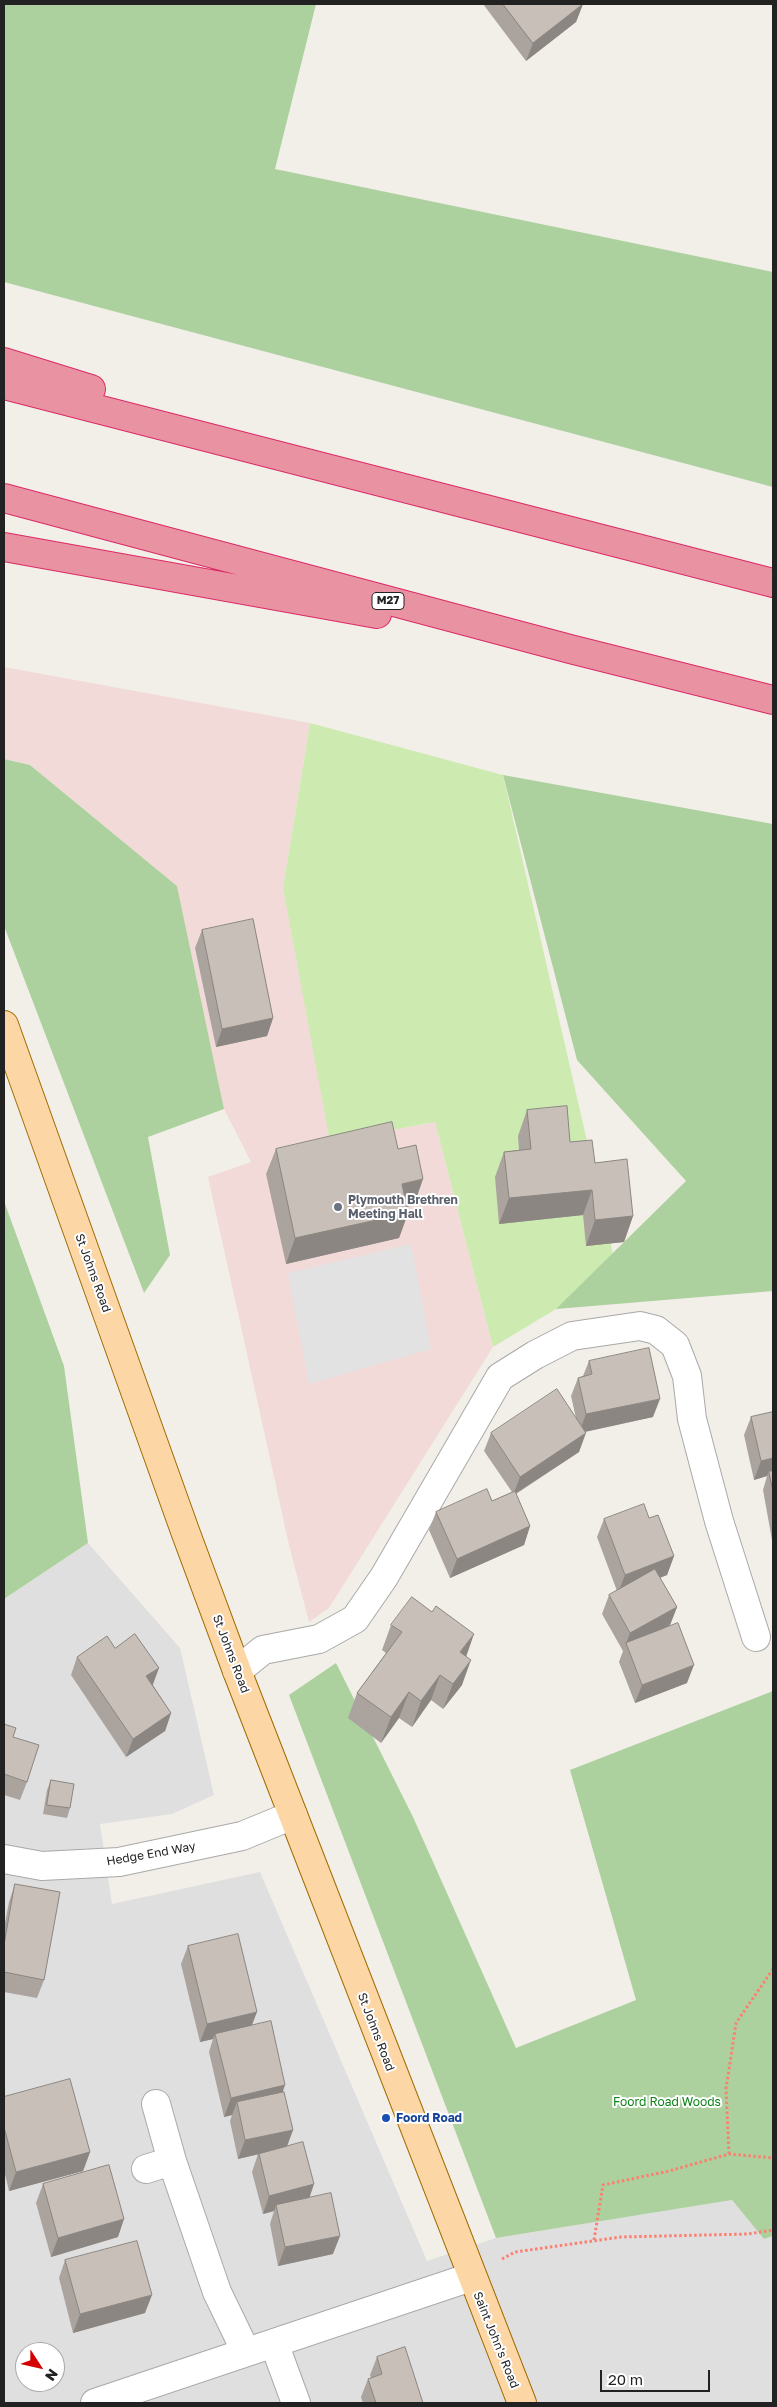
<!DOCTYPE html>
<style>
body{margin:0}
#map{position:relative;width:777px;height:2407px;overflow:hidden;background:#f2efe9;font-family:"Golos Text",sans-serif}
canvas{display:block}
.frame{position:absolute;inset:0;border:5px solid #222;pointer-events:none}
.north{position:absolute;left:15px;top:2342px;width:50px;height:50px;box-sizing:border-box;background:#fff;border:1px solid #a7a7a7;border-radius:50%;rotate:125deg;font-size:14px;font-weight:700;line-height:20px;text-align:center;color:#222}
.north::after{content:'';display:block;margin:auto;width:18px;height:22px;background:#d40000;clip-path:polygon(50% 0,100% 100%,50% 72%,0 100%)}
.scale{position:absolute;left:600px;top:2370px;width:110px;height:22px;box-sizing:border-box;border:2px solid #222;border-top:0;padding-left:6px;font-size:15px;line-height:18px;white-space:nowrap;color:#222;-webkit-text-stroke:4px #fff;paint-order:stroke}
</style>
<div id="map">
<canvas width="777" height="2407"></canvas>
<div class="frame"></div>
<div class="north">N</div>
<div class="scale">20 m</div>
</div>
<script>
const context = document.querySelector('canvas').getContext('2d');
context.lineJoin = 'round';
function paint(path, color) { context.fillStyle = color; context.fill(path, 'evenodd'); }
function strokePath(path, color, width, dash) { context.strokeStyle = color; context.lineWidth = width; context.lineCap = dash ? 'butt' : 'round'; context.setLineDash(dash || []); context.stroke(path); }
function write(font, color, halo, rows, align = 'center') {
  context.font = font + ' "Golos Text",sans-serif'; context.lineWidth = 4; context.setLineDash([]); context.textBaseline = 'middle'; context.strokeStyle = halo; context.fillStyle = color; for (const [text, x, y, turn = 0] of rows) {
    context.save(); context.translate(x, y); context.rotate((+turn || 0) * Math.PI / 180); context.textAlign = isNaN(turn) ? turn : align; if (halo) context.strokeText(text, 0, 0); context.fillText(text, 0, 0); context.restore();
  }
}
paint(new Path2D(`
 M88 1543 180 1648 214 1795 172 1814 100 1824 112 1904 260 1872 427 2261 496 2238 732 2200 764 2239 773 2236V2403H4V1599ZM25 2352H55V2382H25Z`), '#e0dfdf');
paint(new Path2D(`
 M4 667 310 723 283 888 331 1142 435 1122 493 1347 329 1608 309 1622 289 1545 208 1177 251 1162 224 1109 177 886 30 765 4 759Z`), '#f2dad9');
paint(new Path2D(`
 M310 723 503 775 621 1289 556 1309 493 1347 435 1122 330 1142 283 888Z`), '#cdebb0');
paint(new Path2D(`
 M4 4H316L275 169 773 272V487L4 282Z
 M4 759 30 765 177 886 224 1109 148 1137 170 1255 144 1293 4 926Z
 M503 775 773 824V1291L556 1309 686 1181 577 1060Z
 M4 1201 64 1366 88 1543 4 1599Z
 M336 1663 413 1817 516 2048 636 2000 570 1770 773 1691V2236L764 2239 732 2200 496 2238 289 1695Z`), '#add19e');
paint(new Path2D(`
 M411 1244 431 1349 309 1384 288 1273Z`), '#e2e2e2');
const minor = new Path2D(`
 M237 1671 263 1650 319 1639 355 1619 384 1577 500 1377 535 1355 572 1336 640 1326 656 1330 675 1345 687 1376 692 1419 719 1521 756 1637
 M4 1859 42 1866 119 1862 242 1836 293 1815
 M156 2104 172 2161 217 2292 246 2352
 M146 2169 172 2161
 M274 2343 296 2403
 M95 2403 471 2277`);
const major = new Path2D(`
 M4 1025 185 1531 237 1671 522 2403`);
const highway = new Path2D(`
 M4 362 91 389
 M4 385 773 583
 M4 498 570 649 773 700
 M4 547 377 614`);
strokePath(minor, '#a9a9a9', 30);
strokePath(major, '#a06b00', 30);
strokePath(highway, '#dc2a67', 30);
strokePath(new Path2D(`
 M729 2154 726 2089 736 2023 773 1969
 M594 2240 603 2185 669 2171 729 2154 773 2158
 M502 2259 515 2252 621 2237 748 2234 773 2230`), '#fa8072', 3, [2.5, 2.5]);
strokePath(minor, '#fff', 28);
strokePath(major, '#fcd6a4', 28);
strokePath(highway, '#e892a2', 28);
paint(new Path2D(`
 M483 4H583L576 22 526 61Z
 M202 930 273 1018 267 1036 216 1047 195 948Z
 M527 1110 570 1142 595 1163 633 1216 624 1242 586 1246 583 1215 499 1224 495 1177 504 1152 519 1150 518 1136Z
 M276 1149H398L414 1205 407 1207 408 1213 399 1238 286 1264 266 1174Z
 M589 1361 653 1417 585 1432 579 1452 516 1494 530 1526 524 1545 450 1578 429 1530 436 1512 492 1501 512 1492 484 1451 491 1433 576 1418 571 1396 578 1378 583 1376Z
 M773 1412V1539L772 1540 763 1490 767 1476 754 1480 744 1435 751 1417Z
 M649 1518 674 1556 667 1575 660 1578 677 1607 670 1625 664 1629 687 1683 635 1703 619 1662 623 1651 602 1614 609 1595 617 1591 597 1537 604 1519Z
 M391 1625 466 1656 462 1685 443 1709 431 1700 412 1727 399 1718 381 1743 348 1718 357 1693 386 1653 382 1650Z
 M115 1648 153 1685 171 1713 165 1731 126 1757 71 1675 77 1657Z
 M4 1724 13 1737 27 1782 20 1800 4 1795Z
 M51 1780 70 1808 67 1818 43 1814 47 1790Z
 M15 1884 44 1980 37 1998 4 1992V1928L9 1902Z
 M188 1946 252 2025 283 2092 293 2130 287 2147 333 2254 278 2266 270 2224 274 2211 263 2214 252 2172 258 2154 238 2159 230 2121 232 2115 224 2117 209 2052 213 2039 200 2042 181 1964Z
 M4 2097 90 2152 83 2171 9 2191 4 2170Z
 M43 2184 118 2237 51 2257 36 2203Z
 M65 2260 145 2313 73 2333 59 2278Z
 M377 2357 423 2403H363L361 2397 368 2379 371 2378 370 2375Z`), '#aba49e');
paint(new Path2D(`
 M583 4 576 22 526 61 533 43Z
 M273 1018 267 1036 216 1047 222 1029Z
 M423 1179 414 1205 393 1210 402 1184Z
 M592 1190 583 1215 499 1224 509 1198Z
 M408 1213 399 1238 286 1264 295 1238Z
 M633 1216 624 1242 586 1246 595 1220Z
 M660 1399 653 1417 579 1433 586 1414Z
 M586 1433 579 1452 513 1495 520 1477Z
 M773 1458V1475L769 1471 767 1476 754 1480 761 1461Z
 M530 1526 524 1545 450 1578 457 1559Z
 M674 1556 667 1575 618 1593 625 1575Z
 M677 1607 670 1625 628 1649 626 1644 630 1633Z
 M474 1634 465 1660 460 1652Z
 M471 1660 462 1685 443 1709 453 1684Z
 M694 1665 687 1683 635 1703 642 1685Z
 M159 1668 152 1687 146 1676Z
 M440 1675 431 1700 412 1727 421 1701Z
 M409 1692 399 1718 381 1743 391 1717Z
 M171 1713 165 1731 126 1757 133 1739Z
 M257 2012 250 2030 215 2034 213 2039 200 2042 207 2024Z
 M285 2085 279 2103 237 2102 232 2115 224 2117 231 2098Z
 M293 2130 286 2148 238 2159 245 2140Z
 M90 2152 83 2171 9 2191 16 2172Z
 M314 2184 308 2202 276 2205 274 2211 263 2214 269 2196Z
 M124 2219 118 2237 51 2257 58 2238Z
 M340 2236 333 2254 278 2266 285 2247Z
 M152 2295 145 2313 73 2333 80 2314Z`), '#8b8681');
const building = new Path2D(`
 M503 4H583L533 43Z
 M253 919 273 1018 222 1029 202 930Z
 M567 1106 570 1142 592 1140 595 1163 627 1159 633 1216 595 1220 592 1190 509 1198 504 1152 531 1149 527 1110Z
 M392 1122 398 1149 416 1145 423 1179 402 1184 408 1213 295 1238 276 1149Z
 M649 1348 660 1399 586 1414 578 1378 592 1374 589 1361Z
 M557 1389 586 1433 520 1477 491 1433Z
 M773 1412V1458L761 1461 751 1417Z
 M769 1471H773V1491Z
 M487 1489 492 1501 515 1491 530 1526 457 1559 436 1512Z
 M644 1504 649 1518 658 1515 674 1556 625 1575 604 1519Z
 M655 1569 677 1607 630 1633 609 1595Z
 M412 1597 432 1612 436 1606 474 1634 460 1652 471 1660 453 1684 440 1675 421 1701 409 1692 391 1717 357 1693 402 1632 391 1625Z
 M678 1623 694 1665 642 1685 626 1643Z
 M135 1634 159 1668 146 1676 171 1713 133 1739 77 1657 107 1636 115 1648Z
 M4 1724 16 1728 13 1737 39 1745 27 1782 4 1774Z
 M51 1780 74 1784 70 1808 47 1805Z
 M15 1884 60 1892 44 1980 4 1972V1945Z
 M238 1934 257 2012 207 2024 188 1946Z
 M271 2021 285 2085 231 2098 215 2034Z
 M70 2079 90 2152 16 2172 4 2127V2097Z
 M284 2092 293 2130 245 2140 237 2102Z
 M303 2142 314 2184 269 2196 259 2154Z
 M109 2165 124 2219 58 2238 43 2184Z
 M331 2193 340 2236 285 2247 276 2205Z
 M137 2241 152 2295 80 2314 65 2260Z
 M405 2347 423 2403H376L368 2379 382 2374 377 2357Z`);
paint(building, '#c7bfb8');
strokePath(building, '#8b8681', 1);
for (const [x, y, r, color] of [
 [338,1207,5,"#6b7280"],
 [386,2118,5,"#1a4fb4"]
]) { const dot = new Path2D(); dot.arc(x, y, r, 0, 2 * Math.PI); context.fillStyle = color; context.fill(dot); strokePath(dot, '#fff', 2); }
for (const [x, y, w] of [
 [388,601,32]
]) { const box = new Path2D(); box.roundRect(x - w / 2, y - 8.5, w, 17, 4); context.fillStyle = '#fff'; context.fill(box); strokePath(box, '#222', 1); }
write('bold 11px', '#222', null, [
 ["M27",388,601]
]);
write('bold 12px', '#5b616d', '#fff', [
 ["Plymouth Brethren",348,1200],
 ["Meeting Hall",348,1214]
], 'left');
write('12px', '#222', '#fff', [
 ["St Johns Road",93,1273,70],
 ["St Johns Road",231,1654,69],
 ["Hedge End Way",151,1854,-10],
 ["St Johns Road",376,2032,69],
 ["Saint John's Road",496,2340,68]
]);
write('12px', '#0c8416', '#fff', [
 ["Foord Road Woods",667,2102]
]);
write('bold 12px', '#164399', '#fff', [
 ["Foord Road",396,2118]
], 'left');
</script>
